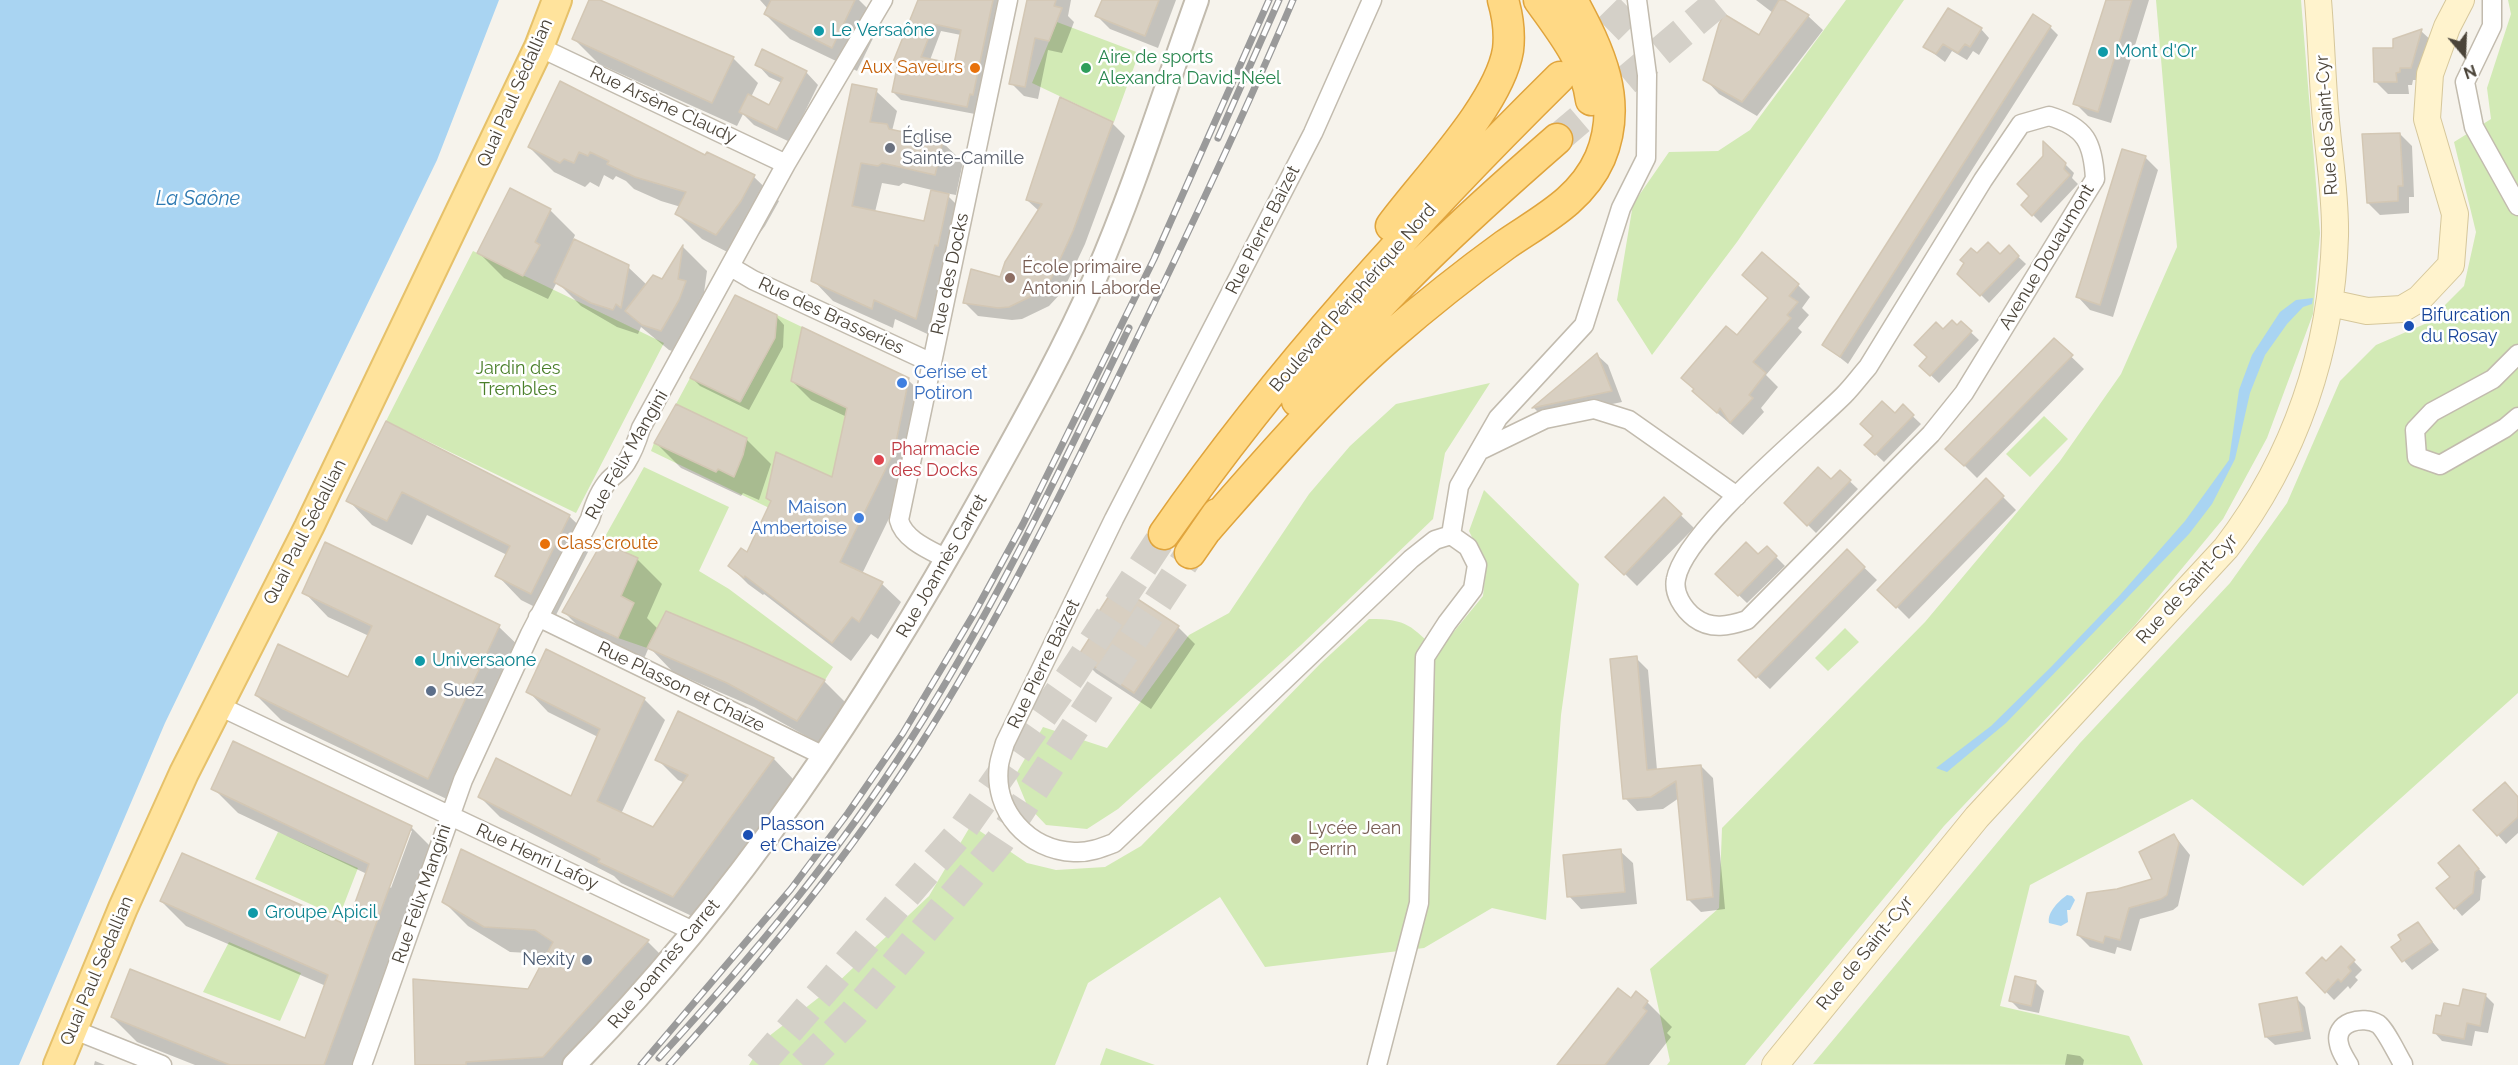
<!DOCTYPE html>
<meta charset="utf-8">
<style>
body{margin:0}
#map{position:relative;width:2518px;height:1065px;overflow:hidden;background:#f6f3ec;font-family:Raleway,sans-serif}
canvas{display:block}
.north{position:absolute;left:2434px;top:24px;width:60px;height:60px;-webkit-text-stroke:4px #fff;paint-order:stroke;rotate:161deg;font-size:16px;font-weight:700;line-height:24px;text-align:center;color:#4b4439}
.north::after{content:'';display:block;margin:auto;width:21px;height:27px;background:#4b4439;clip-path:polygon(50% 0,100% 100%,50% 72%,0 100%)}
</style>
<div id="map">
<canvas width="2518" height="1065"></canvas>
<div class="north">N</div>
</div>
<script>
const context = document.querySelector('canvas').getContext('2d');
context.lineJoin = 'round';
function paint(path, color) { context.fillStyle = color; context.fill(path, 'evenodd'); }
function strokePath(path, color, width, dash) { context.strokeStyle = color; context.lineWidth = width; context.lineCap = dash ? 'butt' : 'round'; context.setLineDash(dash || []); context.stroke(path); }
function write(font, color, halo, rows, align = 'center') {
  context.font = font + ' Raleway,sans-serif'; context.lineWidth = 5; context.setLineDash([]); context.textBaseline = 'middle'; context.strokeStyle = halo; context.fillStyle = color; for (const [text, x, y, turn = 0] of rows) {
    context.save(); context.translate(x, y); context.rotate((+turn || 0) * Math.PI / 180); context.textAlign = isNaN(turn) ? turn : align; if (halo) context.strokeText(text, 0, 0); context.fillText(text, 0, 0); context.restore();
  }
}
paint(new Path2D(`
 M1846 0H1904L1737 242 1652 355 1617 300 1633 204 1669 152 1718 151 1750 130Z
 M2156 0H2301L2320 233 2313 314 2267 438 2223 519 2135 625 1944 826 1745 1065H1667L1670 1061 1650 969 1719 908 1722 828 1925 622 2060 461 2121 374 2177 247Z
 M2508 0H2518V693L2303 886 2192 799 2030 885 2000 1006 2129 1036 2143 1065 1813 1064 2080 743 2230 583 2287 503 2340 381 2376 345 2427 323 2464 286 2476 232 2454 142 2491 119 2487 88 2511 14Z
 M1057 22 1139 53 1114 122 1032 83Z
 M473 251 664 343 576 513 386 421Z
 M777 315 802 327 791 381 835 402 849 401 872 497 776 452 766 498 852 539 848 546 651 451 654 443 716 472 718 469 734 476 743 455 747 438 676 404 690 378 741 402 770 348Z
 M1490 383 1445 453 1433 519 1301 645 1118 809 1087 829 1046 825 1027 805 1015 776 1043 727 1107 748 1189 635 1229 613 1309 494 1350 446 1396 404Z
 M2044 416 2068 439 2030 477 2006 454Z
 M644 467 729 507 699 571 729 589 833 667 825 680 666 611 647 648 618 638 621 596 638 558 602 542Z
 M1484 490 1579 584 1561 715 1546 920 1492 908 1424 948 1265 967 1220 897 1088 983 1055 1065H749L764 1040 835 985 929 896 971 825 1027 863 1056 870 1105 867 1141 846 1321 663 1369 619C1409 619 1410 626 1438 651L1483 596 1486 566 1469 531Z
 M1845 628 1859 642 1828 671 1815 658Z
 M278 832 358 868 339 917 255 879Z
 M229 942 301 973 280 1021 203 992Z
 M1106 1048 1155 1065H1100Z`), '#d2eab5');
paint(new Path2D(`
 M0 0H499L437 160 165 723 19 1065H0Z
 M2313 298 2312 304 2303 307 2287 324 2265 355 2250 393 2235 459 2212 504 2189 534 2006 723 1947 772 1936 768 1991 726 2051 667 2120 595 2185 521 2229 460 2239 390 2252 355 2280 312 2296 300Z
 M2067 895 2072 896 2075 900 2070 910H2067L2068 922 2061 926 2049 923C2047 912 2059 901 2067 895Z`), '#a9d4f2');
paint(new Path2D(`
 M591 0H597L733 58 758 83 751 97 770 107 782 83 769 77 757 64 806 72 818 85 790 142 754 125 743 114 737 126 599 64 574 39Z
 M760 0H859L881 22 857 71 790 39 765 14 768 9Z
 M919 0H1002L975 114 901 100 893 92 899 66 895 62ZM941 31 961 35 955 65 930 60Z
 M1029 0H1071L1068 16 1074 22 1062 53 1048 50 1038 99 1024 96 1011 83Z
 M1104 0H1176L1158 48 1110 29 1097 16Z
 M1756 0H1782L1808 16 1823 30 1757 116 1719 94 1705 79 1759 37 1773 13Z
 M2107 0H2149L2111 123 2088 116 2075 103Z
 M2050 27 2058 35 1848 364 1824 345Z
 M1981 29 1989 38 1979 55 1973 51 1967 60 1952 51 1945 62 1925 47Z
 M2421 31 2434 43 2423 80H2413L2412 85H2408L2409 94H2388L2376 82 2394 49Z
 M876 91 897 111 892 131 942 142 963 162 956 195 945 193 968 216 936 338 895 319 893 328 833 301 813 280ZM882 183 899 186 903 183 932 190 925 223 875 212Z
 M1112 123 1125 136 1085 244 1063 291 1049 306 1022 319 1012 320 978 316 965 303 1001 279 1039 211 1027 200Z
 M2400 134 2412 146 2414 197H2409V213L2380 215 2368 203Z
 M2045 144 2074 173 2072 178 2078 184 2041 223 2023 205 2031 196 2045 157Z
 M529 147 705 157 707 154 754 177 779 201 765 226 741 259 702 239 677 214 681 207 661 201 634 189 626 181 616 176 613 180 604 175 599 187 590 182 585 187 554 172Z
 M2145 157 2158 170 2113 317 2090 310 2078 297Z
 M550 210 575 235 573 240 628 267 647 285 663 281 683 247 707 271 703 300 686 355 669 350 641 327 638 334 617 327 581 306 557 282 548 299 504 278 479 253Z
 M2009 248 2026 264 1989 303 1959 273 1977 256H2000Z
 M1798 285 1810 297 1802 308 1809 315 1798 328 1802 332 1766 375 1778 387 1761 408 1764 412 1743 435 1707 404 1737 338Z
 M776 316 784 325 783 347 749 410 700 386 692 378Z
 M1961 323 1979 340 1939 383 1921 366 1929 357 1943 331Z
 M2054 340 2084 369 1977 478 1948 449Z
 M1597 355 1608 365 1622 402 1544 418 1534 408Z
 M908 380 927 398 912 471 862 574 882 584 901 602 878 639 871 634 851 661 764 594 763 595 748 584 730 566 748 554 772 502 768 498 833 479 847 417 811 400 792 381Z
 M1903 407 1921 424 1884 462 1866 445Z
 M387 423 569 516 594 540 555 617 521 600 497 575 507 555 427 515 412 545 372 525 348 500Z
 M746 439 771 464 759 500 743 493 741 496 681 468 656 443Z
 M1840 472 1858 489 1816 533 1786 503 1831 481Z
 M1986 480 2016 510 1909 619 1880 590Z
 M1664 499 1694 528 1637 586 1608 557Z
 M326 544 499 627 524 651 453 802 281 720 256 695 349 679 369 636 328 617 304 592Z
 M1767 548 1785 566 1747 603 1717 574 1758 557Z
 M1847 551 1877 580 1770 689 1740 660Z
 M637 559 662 584 647 618 658 629 667 613 824 681 849 706 822 745 754 707 673 672 649 647 643 661 589 637 564 612Z
 M1178 627 1195 644 1151 709 1096 673 1079 656 1098 628Z
 M1636 658 1648 670 1657 770 1701 766 1713 778 1725 909 1701 912 1688 899 1679 798 1663 809 1637 811 1625 798Z
 M528 691 644 699 665 720 621 814 654 829 685 783 678 780 657 759 679 713 774 759 794 780 694 917 621 883 614 876 500 817 479 796 571 798 598 737 548 712Z
 M213 788 411 827 436 852 358 1065H195L137 1042 112 1017 306 1040 326 986 186 926 161 901 347 927 367 874 238 813ZM409 830 412 831 391 888 388 885Z
 M2518 799V833L2506 844 2498 835Z
 M2174 835 2190 855 2178 906 2173 910 2140 919 2131 951 2117 947 2115 954 2090 947 2078 935 2118 890 2154 880Z
 M2459 847 2486 877 2482 880 2480 900 2462 916 2438 888 2452 877Z
 M462 851 648 942 672 966 583 1065H416L529 991 548 954 510 952 468 926 443 901Z
 M1620 851 1633 863 1637 904 1581 909 1569 896Z
 M2418 924 2439 950 2412 970 2393 948Z
 M2341 948 2362 970 2355 977 2358 980 2350 989 2348 986 2334 1000 2308 973 2326 963Z
 M2016 978 2036 983 2044 991 2039 1013 2019 1009 2010 1000Z
 M2485 995 2494 1004 2488 1033 2475 1031 2472 1046 2442 1041 2434 1032 2442 1018Z
 M2297 999 2305 1007 2311 1039 2275 1045 2266 1037Z
 M1631 1000 1647 1002 1672 1027 1667 1033 1671 1037 1649 1065H1559Z
 M2067 1054 2080 1056 2084 1060 2083 1065H2065Z
 M95 1061 105 1065H94Z`), '#0003');
const building = new Path2D(`
 M589 0H600L734 57 712 103 572 39Z
 M771 0H855L832 48 764 14Z
 M918 0H993L973 95 970 94 967 107 892 92 898 63 893 62ZM934 24 961 30 954 64 921 57Z
 M1027 0H1056L1054 6 1062 8 1049 41 1035 38 1025 87 1009 84Z
 M1102 0H1159L1145 36 1095 16Z
 M1779 0H1784L1809 15 1742 102 1703 80 1719 24 1724 14 1759 35Z
 M2106 0H2132L2098 112 2073 104Z
 M1948 8 1982 28 1970 47 1965 44 1958 53 1943 44 1936 54 1923 47Z
 M2033 14 2051 26 1840 357 1822 345Z
 M2422 29 2411 68H2400V72L2396 73 2397 82H2374L2373 48H2393V39Z
 M762 49 807 71 777 130 739 112 748 94 769 105 783 78 755 65Z
 M560 81 705 155 707 152 755 175 741 201 716 235 675 214 686 192 635 177 607 164 609 161 590 152 588 156 579 152 574 163 564 159 560 163 528 147Z
 M852 84 877 89 870 122 887 124 889 129 943 140 935 175 882 163 878 166 861 163 852 206 924 221 931 190 949 194 938 246 935 245 916 319 874 300 872 309 811 281Z
 M1060 97 1113 122 1073 231 1051 279 1036 294 1009 307 998 308 963 303 971 269 1000 277 1005 262 1042 204 1026 200Z
 M2400 133 2403 186H2398V201L2367 203 2362 134Z
 M2043 141 2066 163 2064 169 2070 175 2032 216 2021 205 2029 196 2017 184 2043 156Z
 M2122 149 2146 156 2100 305 2076 297Z
 M510 188 551 209 535 242 540 245 523 276 477 253Z
 M574 239 629 265 621 308 616 304 613 310 591 303 554 282Z
 M1988 242 2000 254 2009 245 2019 256 1980 296 1957 274 1964 263 1960 260 1971 248 1977 253Z
 M683 245 678 279 686 281 679 300 661 331 642 325 625 311 653 275 662 279Z
 M1762 252 1799 284 1789 296 1798 302 1787 315 1791 318 1753 362 1766 373 1749 395 1753 398 1730 423 1720 408 1717 413 1692 391 1694 389 1681 378 1726 326 1737 335 1768 298 1742 275Z
 M735 295 777 315 775 338 740 402 690 378Z
 M1952 320 1957 325 1961 321 1972 331 1930 376 1919 366 1927 357 1914 345 1936 322 1943 329Z
 M802 327 909 378 894 452 840 562 883 582 859 622 852 617 832 643 745 576 744 578 728 566 741 548 747 552 771 501 766 498 776 452 832 477 847 408 791 381Z
 M2054 338 2073 355 1964 466 1945 449Z
 M1597 353 1612 391 1532 408 1576 371Z
 M1882 401 1895 413 1903 404 1914 415 1875 455 1864 445 1873 436 1860 424Z
 M676 404 747 438 743 455 734 477 718 469 716 472 654 443Z
 M386 421 570 515 531 594 495 576 510 546 402 492 387 521 346 501Z
 M1818 467 1831 479 1840 470 1851 480 1807 526 1784 503Z
 M1986 478 2004 496 1896 608 1877 590Z
 M1664 497 1682 514 1624 575 1605 557Z
 M325 542 500 625 428 779 255 695 278 644 348 677 372 626 302 593Z
 M602 542 638 558 621 596 634 603 618 638 562 612Z
 M1746 542 1758 554 1767 546 1777 556 1738 596 1715 574Z
 M1847 549 1865 567 1756 678 1738 660Z
 M1116 585 1179 626 1134 693 1078 656 1096 628 1091 624Z
 M666 611 745 644 825 680 797 721 727 683 647 648Z
 M546 649 645 698 597 801 653 827 688 775 655 760 678 711 774 758 673 897 598 862 600 859 478 797 496 758 571 796 600 729 526 692Z
 M1637 656 1647 770 1701 765 1713 897 1687 900 1676 781 1651 797 1623 799 1610 659Z
 M233 741 412 826 324 1065H230L111 1017 130 969 305 1038 328 975 160 901 182 853 347 925 369 864 211 789Z
 M2505 782 2518 797V817L2497 836 2473 810Z
 M2174 834 2179 843 2167 895 2161 899 2129 908 2120 940 2105 936 2103 943 2077 935 2087 893 2117 889 2152 879 2139 852Z
 M2459 845 2479 869 2475 872 2473 893 2454 909 2436 888 2450 877 2438 863Z
 M461 849 649 940 543 1057 466 1062V1065H415L413 979 528 989 553 942 535 930 484 927 442 902Z
 M1621 849 1625 892 1567 897 1563 855Z
 M2418 922 2432 942 2402 962 2391 947 2401 940 2398 935Z
 M2341 946 2355 960 2348 967 2351 971 2341 982 2338 979 2325 993 2306 973 2322 957 2326 961Z
 M2015 976 2036 981 2031 1006 2009 1001Z
 M1618 988 1631 998 1636 991 1648 1001 1643 1008 1647 1011 1605 1065H1557Z
 M2463 989 2486 994 2480 1026 2467 1023 2464 1039 2433 1033 2436 1015 2441 1016 2444 1003 2459 1006Z
 M2297 997 2303 1031 2265 1037 2259 1004Z`);
paint(building, '#d8cfc1');
strokePath(building, '#d3c7b4', 1.5);
strokePath(new Path2D(`
 M1576 61 1638 0
 M1557 139 1721 0
 M759 1065 960 833 1072 674 1164 534
 M803 1065 853 1014 1000 841 1190 553`), '#d4d0c8', 30, [30, 15]);
const minor = new Path2D(`
 M1372 0 1313 133 1114 519 1005 743C1003 750 1000 758 999 765 993 811 1028 850 1074 852 1088 853 1101 848 1114 843L1411 559 1435 540 1451 535
 M2492 0V26L2465 82 2474 127 2518 206
 M539 47 786 164
 M2049 116C2086 127 2093 143 2095 179L1964 393 1931 434 1747 620C1729 626 1711 630 1695 618 1683 609 1673 593 1676 579 1684 532 1807 432 1844 395 1853 386 1860 376 1868 367L1983 180 2021 124Z
 M731 267 753 280 932 363
 M2518 354 2493 379 2432 412 2415 430 2417 457 2440 465 2505 428 2518 417
 M1481 450 1545 419 1594 409 1629 420 1737 496
 M1451 535 1459 486 1498 418 1584 325 1621 208 1646 158 1647 75 1637 0
 M947 559C930 550 904 540 899 520L1008 0
 M538 617 824 756
 M217 705 695 932
 M72 1029 162 1065
 M362 1065 463 780 530 634 590 519C594 505 600 490 609 480 615 474 622 470 626 463 633 452 637 441 641 428L786 164 883 0
 M1377 1065 1419 903 1425 657 1447 623 1473 589 1477 565 1468 547 1451 535
 M2349 1065C2345 1058 2340 1051 2339 1044 2333 1022 2363 1015 2378 1024 2386 1030 2397 1054 2403 1064`);
const tertiary = new Path2D(`
 M574 1065C738 899 868 701 981 498 1021 426 1063 352 1096 276 1135 186 1164 92 1197 0`);
const secondary = new Path2D(`
 M2330 303 2367 311 2402 309 2419 299 2451 265 2455 214 2427 119 2430 74 2447 27 2461 0
 M1775 1065 1977 817 2226 548C2295 458 2332 349 2335 236 2336 194 2328 151 2325 109 2322 73 2321 36 2318 0`);
const primary = new Path2D(`
 M58 1065 123 908 184 773 309 527 539 47 557 0`);
const trunk = new Path2D(`
 M1539 0C1561 31 1586 61 1591 100
 M1391 226C1424 181 1499 105 1508 50 1510 33 1508 17 1503 0
 M1297 401C1374 303 1464 220 1557 139
 M1207 529C1265 463 1322 396 1388 338 1425 306 1465 274 1505 245 1541 220 1581 201 1600 158 1624 101 1599 50 1572 0
 M1164 534C1280 368 1416 219 1560 77
 M1190 553 1217 514`);
strokePath(minor, '#c2bbae', 21);
strokePath(tertiary, '#c2bbae', 26);
strokePath(secondary, '#d6c79b', 28);
strokePath(primary, '#e6c16a', 32);
strokePath(trunk, '#e0a43c', 33);
strokePath(minor, '#fff', 18);
strokePath(tertiary, '#fff', 22);
strokePath(secondary, '#fff3cd', 26);
strokePath(primary, '#ffe39c', 28);
strokePath(trunk, '#ffd985', 30);
const rail = new Path2D(`
 M1218 138 1279 0
 M659 1058C751 958 838 854 911 739 995 608 1061 468 1129 328
 M641 1065 791 889 848 813 903 733 975 612 1023 524 1154 259 1269 0
 M669 1065C760 965 846 860 919 747 991 634 1050 516 1109 396 1173 265 1236 134 1293 0`);
strokePath(rail, '#9a9a9a', 7);
strokePath(rail, '#fff', 4.5, [14]);
for (const [x, y, r, color] of [
 [819,31,6,"#0f9aa8"],
 [2103,52,6,"#0f9aa8"],
 [975,68,6,"#e8710a"],
 [1086,68,6,"#2e9e5b"],
 [890,148,6,"#6b7280"],
 [1010,278,6,"#8d6e63"],
 [2409,326,6,"#1a4fb4"],
 [902,383,6,"#3f7fe0"],
 [879,460,6,"#e0444e"],
 [859,518,6,"#3f7fe0"],
 [545,544,6,"#e8710a"],
 [420,661,6,"#0f9aa8"],
 [431,691,6,"#5c6f8a"],
 [748,835,6,"#1a4fb4"],
 [1296,839,6,"#8d6e63"],
 [253,913,6,"#0f9aa8"],
 [587,960,6,"#5c6f8a"]
]) { const dot = new Path2D(); dot.arc(x, y, r, 0, 2 * Math.PI); context.fillStyle = color; context.fill(dot); strokePath(dot, '#fff', 2); }
write('18px', '#0d838f', '#fff', [
 ["Le Versaône",831,31],
 ["Mont d'Or",2115,52],
 ["Universaone",432,661],
 ["Groupe Apicil",265,913]
], 'left');
write('18px', '#27864d', '#fff', [
 ["Aire de sports",1098,58],
 ["Alexandra David-Néel",1098,79]
], 'left');
write('18px', '#c56008', '#fff', [
 ["Aux Saveurs",963,68],
 ["Class'croute",557,544,"left"]
], 'right');
write('18px', '#4b4439', '#fff', [
 ["Quai Paul Sédallian",515,93,-66],
 ["Rue Arsène Claudy",663,105,25],
 ["Rue de Saint-Cyr",2327,125,-94],
 ["Rue Pierre Baizet",1263,230,-63],
 ["Avenue Douaumont",2047,257,-59],
 ["Rue des Docks",950,274,-78],
 ["Boulevard Périphérique Nord",1353,298,-49],
 ["Rue des Brasseries",831,316,25],
 ["Rue Félix Mangini",627,455,-60],
 ["Quai Paul Sédallian",305,532,-63],
 ["Rue Joannès Carret",942,566,-60],
 ["Rue de Saint-Cyr",2187,589,-48],
 ["Rue Pierre Baizet",1044,664,-64],
 ["Rue Plasson et Chaize",681,687,26],
 ["Rue Henri Lafoy",537,857,25],
 ["Rue Félix Mangini",422,894,-71],
 ["Rue de Saint-Cyr",1865,953,-51],
 ["Rue Joannès Carret",664,964,-50],
 ["Quai Paul Sédallian",97,971,-67]
]);
write('18px', '#5b616d', '#fff', [
 ["Église",902,138],
 ["Sainte-Camille",902,159]
], 'left');
write('18px', '#785e54', '#fff', [
 ["École primaire",1022,268],
 ["Antonin Laborde",1022,289],
 ["Lycée Jean",1308,829],
 ["Perrin",1308,850]
], 'left');
write('18px', '#164399', '#fff', [
 ["Bifurcation",2421,316],
 ["du Rosay",2421,337],
 ["Plasson",760,825],
 ["et Chaize",760,846]
], 'left');
write('18px', '#4a7f2a', '#fff', [
 ["Jardin des",518,369],
 ["Trembles",518,390]
]);
write('18px', '#366cbe', '#fff', [
 ["Cerise et",914,373],
 ["Potiron",914,394],
 ["Maison",847,508,"right"],
 ["Ambertoise",847,529,"right"]
], 'left');
write('18px', '#be3a42', '#fff', [
 ["Pharmacie",891,450],
 ["des Docks",891,471]
], 'left');
write('18px', '#4e5e75', '#fff', [
 ["Suez",443,691],
 ["Nexity",575,960,"right"]
], 'left');
write('italic 20px', '#2e7ab2', '#fff', [
 ["La Saône",198,199]
]);
</script>
